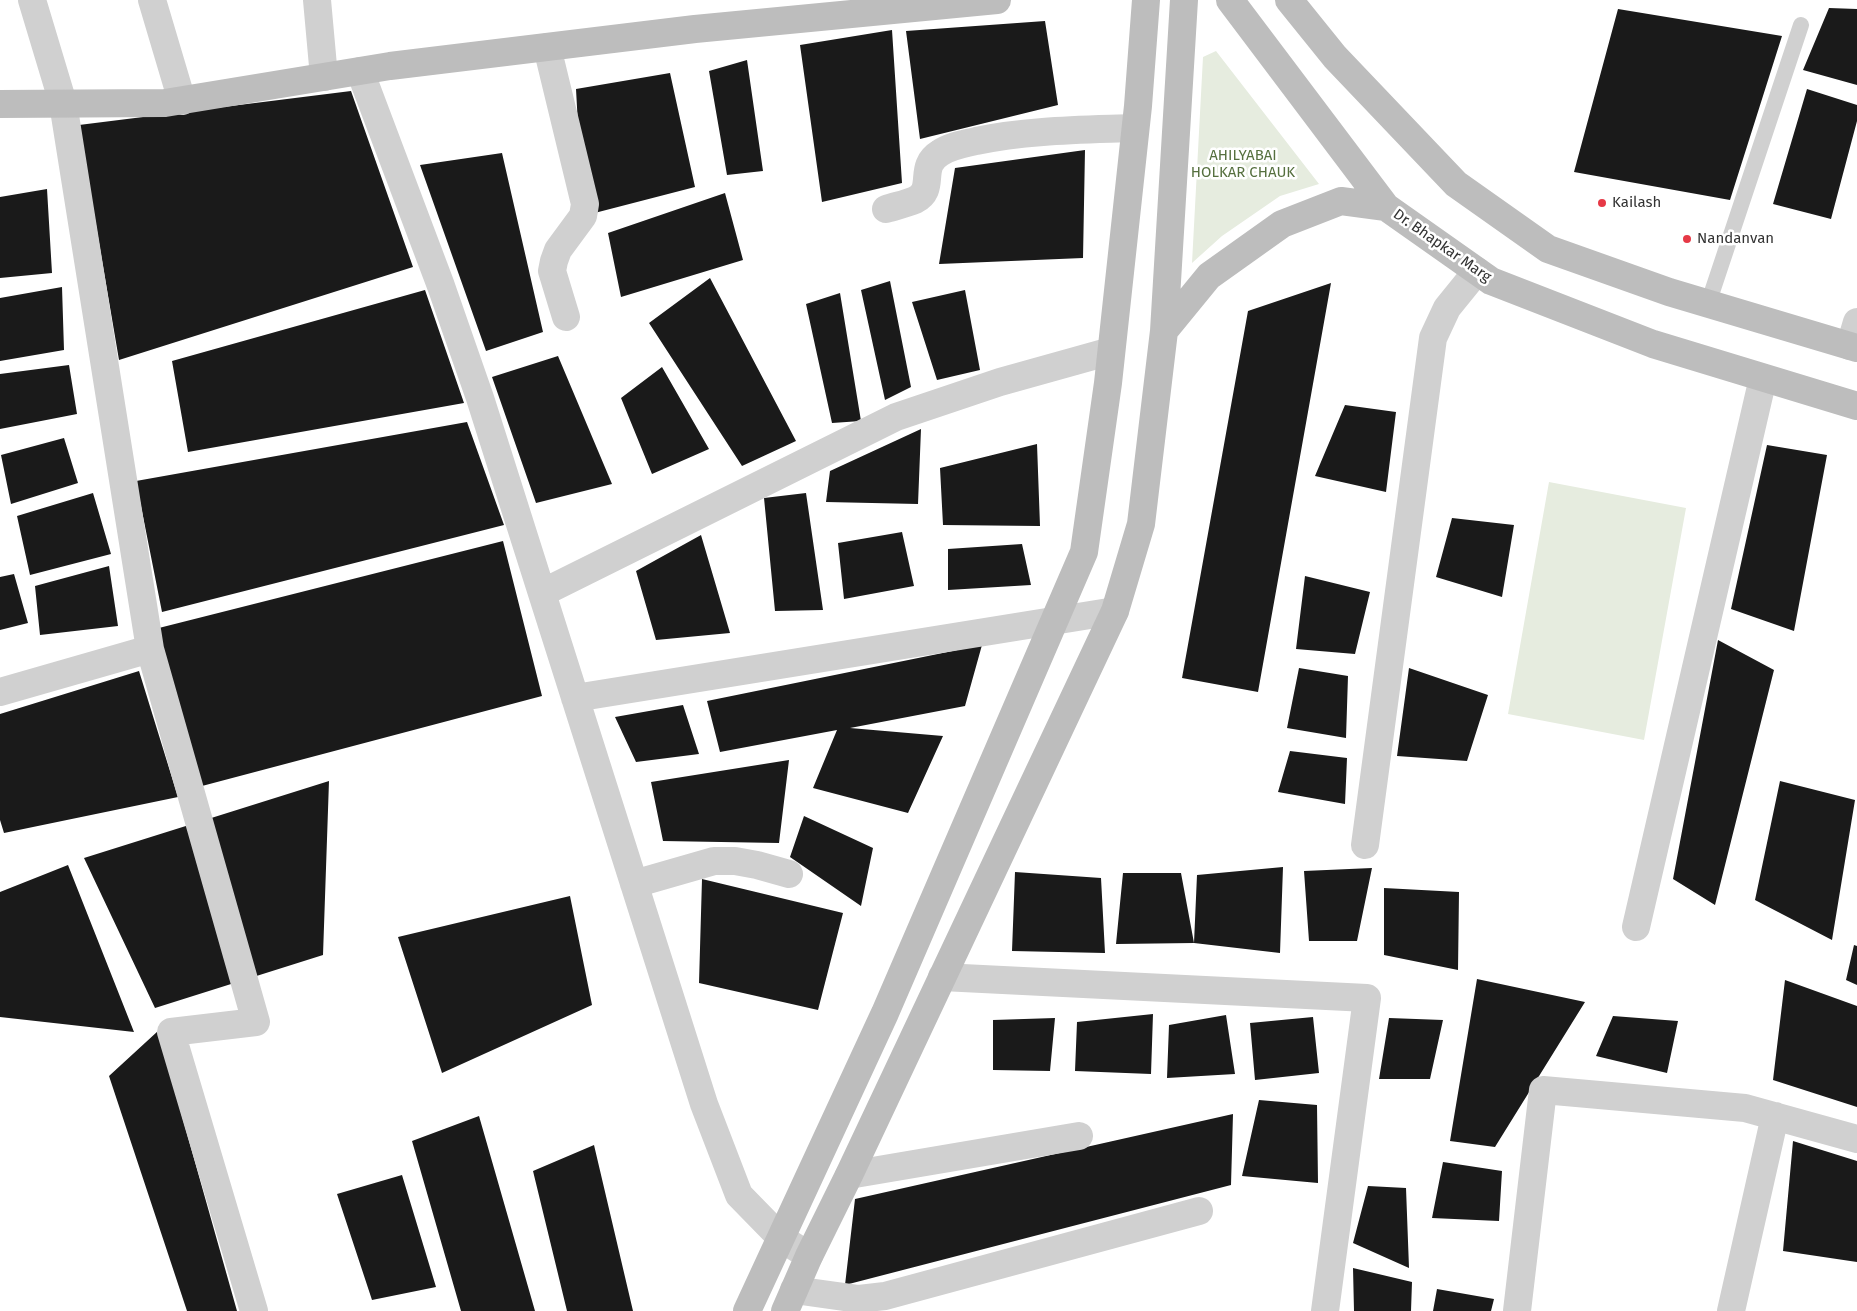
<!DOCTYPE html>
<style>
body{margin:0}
canvas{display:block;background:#fff}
</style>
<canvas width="1857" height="1311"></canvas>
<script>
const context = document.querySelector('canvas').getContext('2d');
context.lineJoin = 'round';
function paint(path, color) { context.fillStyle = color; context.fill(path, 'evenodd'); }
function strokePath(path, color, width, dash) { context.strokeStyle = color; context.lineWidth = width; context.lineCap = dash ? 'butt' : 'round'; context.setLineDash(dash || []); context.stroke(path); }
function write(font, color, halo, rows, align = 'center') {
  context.font = font + ' "Fira Sans",sans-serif'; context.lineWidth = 5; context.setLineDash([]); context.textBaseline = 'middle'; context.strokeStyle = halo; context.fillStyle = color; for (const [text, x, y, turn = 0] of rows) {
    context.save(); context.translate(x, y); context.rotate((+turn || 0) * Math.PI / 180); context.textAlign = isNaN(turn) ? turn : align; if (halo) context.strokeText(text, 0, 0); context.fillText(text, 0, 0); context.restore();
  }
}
paint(new Path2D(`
 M1216 51 1319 184 1280 196 1222 236 1192 263 1203 57Z
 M1549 482 1686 508 1644 740 1508 714Z`), '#e6ecdf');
paint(new Path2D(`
 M1829 8 1857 9V85L1803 70Z
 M1618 9 1782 36 1730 200 1574 172Z
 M1045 21 1058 105 920 139 906 31Z
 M892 30 902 183 822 202 800 45Z
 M747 60 763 171 727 175 709 71Z
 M670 73 695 187 583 216 576 89Z
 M1807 89 1857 105V121L1831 219 1773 204Z
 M351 91 413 267 119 360 79 125Z
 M1085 150 1083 258 939 264 955 168Z
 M502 153 543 332 486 351 420 165Z
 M47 189 52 273 0 278V197Z
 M725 193 743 260 621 297 608 233Z
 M710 278 796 441 742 466 649 323Z
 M890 281 911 387 885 400 861 290Z
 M1331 283 1258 692 1182 678 1248 311Z
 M62 287 64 350 0 361V298Z
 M425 290 464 403 188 452 172 361Z
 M965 290 980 370 937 380 912 302Z
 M840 293 861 421 832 423 806 304Z
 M558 356 612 484 536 503 492 377Z
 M69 365 77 414 0 429V374Z
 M662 367 709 449 652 474 621 398Z
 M1345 405 1396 412 1386 492 1315 476Z
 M467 422 504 525 162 612 136 481Z
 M921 429 918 504 826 502 830 471Z
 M64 438 78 483 11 504 1 455Z
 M1037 444 1040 526 943 525 940 468Z
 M1767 445 1827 455 1794 631 1731 609Z
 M93 493 111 554 30 575 17 516Z
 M806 493 823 610 775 611 764 498Z
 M1452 518 1514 525 1502 597 1436 577Z
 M902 532 914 586 844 599 838 543Z
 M701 535 730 633 656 640 636 571Z
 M503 541 542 696 202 786 147 631Z
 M1022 544 1031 585 948 590V549Z
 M109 566 118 626 40 635 35 586Z
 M14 574 28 623 0 630V577Z
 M1305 576 1370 592 1355 654 1296 649Z
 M1718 640 1774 670 1715 905 1673 879Z
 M982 645 965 706 850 728 943 736 908 813 813 788 837 730 720 752 707 701Z
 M1299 668 1348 676 1346 738 1287 728Z
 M1409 668 1488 695 1467 761 1397 756Z
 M139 671 178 797 4 833 0 820V714Z
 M683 705 699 754 636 762 615 717Z
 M1290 751 1347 758 1345 804 1278 792Z
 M789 760 779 843 663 841 651 782Z
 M329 781 323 955 155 1008 84 858Z
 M1780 781 1855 800 1832 940 1755 900Z
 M804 816 873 848 861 906 790 857Z
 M68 865 134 1032 0 1017V892Z
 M1283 867 1280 953 1194 943 1116 944 1123 873H1181L1194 943 1197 875Z
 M1372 868 1357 941H1309L1304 871Z
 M1015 872 1101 878 1105 953 1012 951Z
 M702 879 843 913 818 1010 699 983Z
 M1384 888 1459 892 1458 970 1384 955Z
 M570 896 592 1005 442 1073 398 937Z
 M1854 945 1857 946V985L1846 980Z
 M1477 979 1585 1002 1495 1147 1450 1141Z
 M1785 980 1857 1006V1107L1773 1080Z
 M1153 1014 1151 1074 1075 1071 1077 1022Z
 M1226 1015 1235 1074 1167 1078 1169 1025Z
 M1613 1016 1678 1021 1667 1073 1596 1056Z
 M1313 1017 1319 1073 1255 1080 1250 1023Z
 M1055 1018 1050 1071 993 1070V1020Z
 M1389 1018 1443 1020 1430 1079H1379Z
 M158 1031 237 1311H187L109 1076Z
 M1259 1100 1317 1105 1318 1183 1242 1176Z
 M1233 1114 1231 1185 845 1285 855 1199Z
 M479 1116 535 1311H461L412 1141Z
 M1793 1141 1857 1161V1262L1783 1251Z
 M594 1145 633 1311H567L533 1171Z
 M1443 1162 1502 1171 1499 1221 1432 1218Z
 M402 1175 436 1287 372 1300 337 1194Z
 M1368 1186 1406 1188 1409 1268 1353 1243Z
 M1353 1268 1412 1282 1411 1311H1354Z
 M1437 1289 1494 1299 1491 1311H1433Z`), '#1a1a1a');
strokePath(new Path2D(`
 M1708 304 1801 25`), '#d0d0d0', 16);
strokePath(new Path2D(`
 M32 0 63 103 150 649 256 1022 171 1032 254 1311
 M152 0 182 101
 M317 0 324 77
 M547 47 585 204 583 216 558 250 554 261 552 271 566 317
 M360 71 441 286 480 398 704 1104 739 1195 781 1238 809 1256
 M886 209C895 206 906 204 915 200 937 189 917 167 940 153 950 146 964 144 976 141 1028 130 1082 130 1135 128
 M1850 346 1857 322
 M542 593 896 417 1000 382 1111 351
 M0 692 150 649
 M575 698 1115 611
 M1365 845 1433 338 1447 308 1477 271
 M634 884 714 861H735L757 865 789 874
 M1636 927 1763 378
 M942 977 1367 998 1325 1311
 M849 1175 1079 1136
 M794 1290 859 1299 885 1296 1199 1211
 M1517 1311 1543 1090 1745 1108 1857 1139
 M1731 1311 1775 1116`), '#d0d0d0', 28);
strokePath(new Path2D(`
 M1230 0 1386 207 1491 281 1653 344 1857 406
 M1289 0 1335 57 1456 184 1548 249 1669 292 1857 348
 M0 104 165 103 390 66 695 29 997 0
 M1164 331 1209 276 1282 224 1341 201 1386 207
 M747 1311 885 1013 1084 552 1108 383 1138 106 1146 0
 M785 1311 809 1256 849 1175 1115 611 1141 524 1164 331 1184 0`), '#bdbdbd', 28);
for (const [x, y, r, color] of [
 [1602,203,5,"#e63946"],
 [1687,239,5,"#e63946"]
]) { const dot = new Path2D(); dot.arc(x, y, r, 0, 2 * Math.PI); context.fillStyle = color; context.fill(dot); strokePath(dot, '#fff', 2); }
write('15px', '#56703f', '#fff', [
 ["AHILYABAI",1243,156],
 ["HOLKAR CHAUK",1243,173]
]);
write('15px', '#333', '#fff', [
 ["Kailash",1612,203],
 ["Nandanvan",1697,239]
], 'left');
write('15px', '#333', '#fff', [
 ["Dr. Bhapkar Marg",1442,246,35]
]);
</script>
